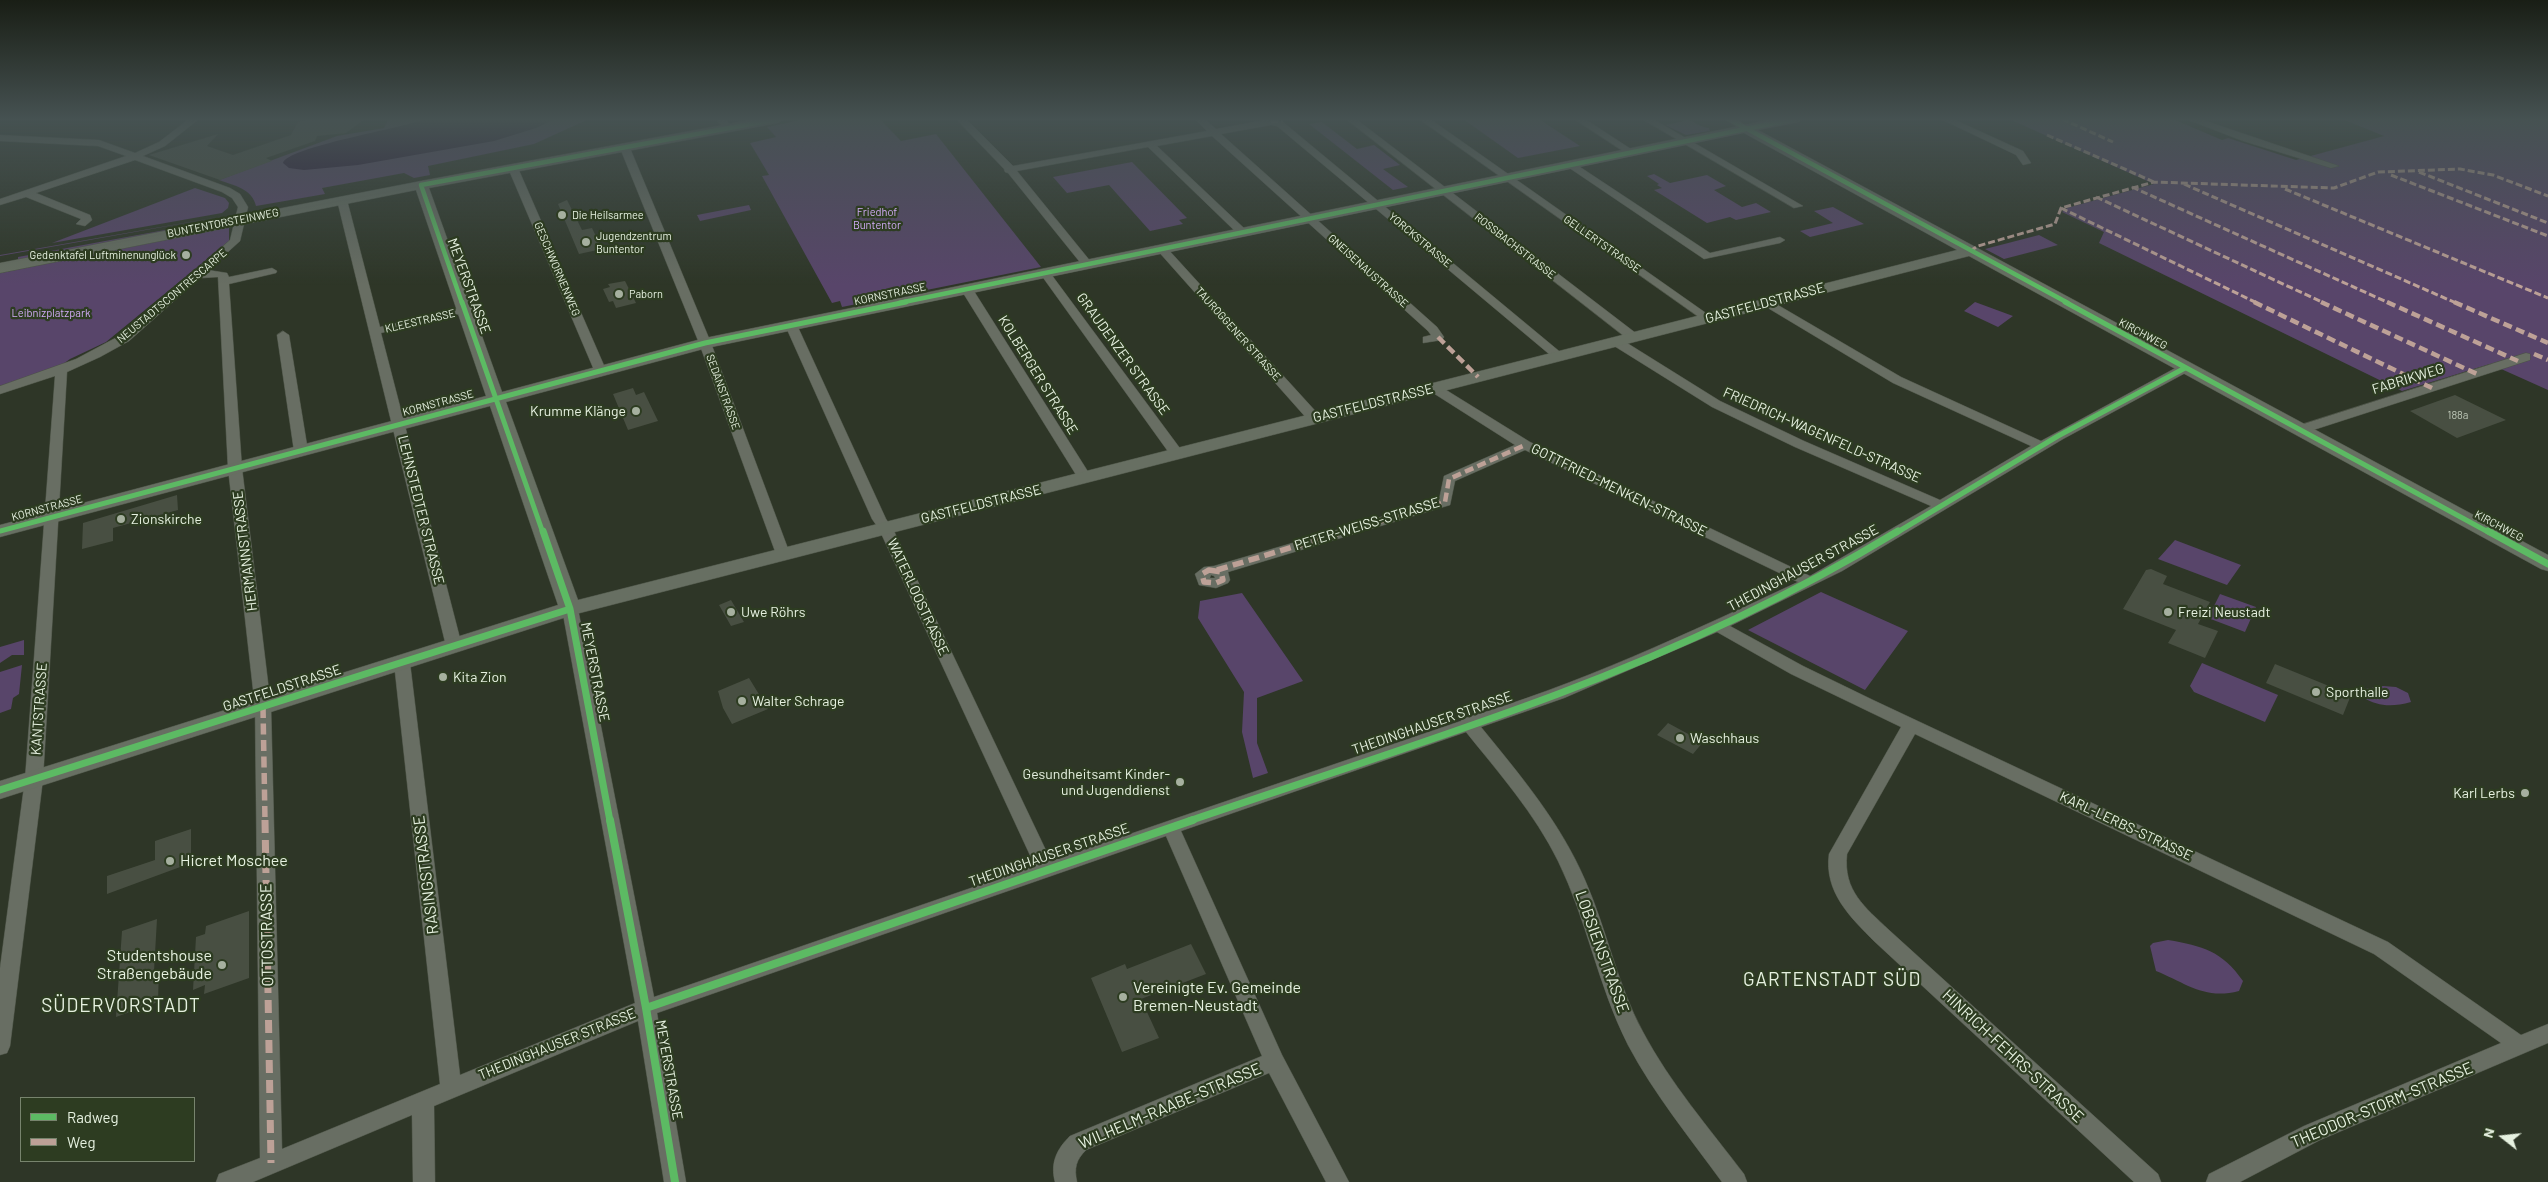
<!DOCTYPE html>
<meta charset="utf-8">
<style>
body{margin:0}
#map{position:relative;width:2548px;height:1182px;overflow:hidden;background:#2e3627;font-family:Barlow,sans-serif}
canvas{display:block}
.legend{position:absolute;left:20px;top:1097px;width:175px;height:65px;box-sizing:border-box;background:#2d3c21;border:1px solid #77846d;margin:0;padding:6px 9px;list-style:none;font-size:15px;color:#e6f1e0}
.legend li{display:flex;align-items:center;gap:10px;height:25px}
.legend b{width:25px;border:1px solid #77846d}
.north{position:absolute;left:2478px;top:1112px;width:50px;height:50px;-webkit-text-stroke:4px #2d3c21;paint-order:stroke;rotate:286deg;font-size:14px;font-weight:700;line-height:20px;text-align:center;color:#e6f1e0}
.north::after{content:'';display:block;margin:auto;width:18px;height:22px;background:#e6f1e0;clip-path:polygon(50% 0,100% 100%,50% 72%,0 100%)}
</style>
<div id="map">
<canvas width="2548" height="1182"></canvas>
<ul class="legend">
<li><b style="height:6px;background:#5cba63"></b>Radweg</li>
<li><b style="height:6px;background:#bda197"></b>Weg</li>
</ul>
<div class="north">N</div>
</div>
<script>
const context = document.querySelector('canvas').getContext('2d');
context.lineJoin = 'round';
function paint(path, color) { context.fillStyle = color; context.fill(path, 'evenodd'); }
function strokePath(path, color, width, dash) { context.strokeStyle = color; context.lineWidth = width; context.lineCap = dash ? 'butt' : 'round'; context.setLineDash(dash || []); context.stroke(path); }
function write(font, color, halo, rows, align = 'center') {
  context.font = font + ' Barlow,sans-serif'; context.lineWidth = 4.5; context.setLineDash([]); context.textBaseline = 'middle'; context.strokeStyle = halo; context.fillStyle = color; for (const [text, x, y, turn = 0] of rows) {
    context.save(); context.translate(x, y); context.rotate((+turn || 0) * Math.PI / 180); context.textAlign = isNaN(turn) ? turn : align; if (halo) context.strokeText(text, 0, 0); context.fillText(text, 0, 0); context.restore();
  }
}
paint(new Path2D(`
 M392 119H589L534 144 428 166 430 175 414 178 404 173 322 188 325 194 256 206C252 188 234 186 219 180L337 136 384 128 388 120Z
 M805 119H880L901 141 936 134 1041 267 842 307 840 301 832 303 762 176 769 175 750 143 776 137 767 127Z
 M1463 119H1539L1580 146 1518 158Z
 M1682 119C1693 119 1700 128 1709 128L1710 131 1686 135 1665 125 1684 121Z
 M2009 119H2173L2222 140 2228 138 2296 160 2384 136 2342 119H2548V390L2490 364 2402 391 2099 243 2104 232 2062 212 2067 208 2154 184Z
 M1322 122 1357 149 1374 145 1400 165 1383 169 1408 187 1393 190 1309 124Z
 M1132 162 1187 218 1179 220 1183 224 1150 231 1109 185 1067 193 1053 177Z
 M1654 174 1670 183 1707 175 1726 186 1714 190 1742 207 1756 203 1771 212 1736 220 1730 217 1707 223 1654 190 1662 188 1657 185 1659 184 1647 176Z
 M195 188 225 198 229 203 228 208 222 213 52 243Z
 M749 205 751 210 700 221 697 215Z
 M1833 207 1864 224 1810 237 1800 231 1833 223 1814 211Z
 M224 216 213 218 0 256V255Z
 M214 221V225L18 263V257Z
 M229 227V241L106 342 70 359 59 367 0 386V273Z
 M2039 235 2058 245 2004 259 1985 249Z
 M1975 302 2013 316 1998 327 1964 311Z
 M2175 540 2241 565 2227 585 2158 559Z
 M1821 592 1908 631 1865 690 1748 630Z
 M1242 593 1303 681 1257 698V743L1268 773 1253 778 1242 732 1244 692 1198 618 1200 601Z
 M2220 594 2256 607 2245 632 2208 618Z
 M24 640V655H12L0 663V647Z
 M2202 663 2278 695 2265 722 2194 692 2190 686Z
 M22 665 19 694 13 698 11 709 0 713V672Z
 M2383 686 2396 687 2408 693 2411 702C2392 707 2379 707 2362 697L2365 689Z
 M2168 940C2203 946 2222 951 2243 981L2239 991C2204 1000 2186 983 2156 971L2150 946 2153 943Z`), '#58456a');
paint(new Path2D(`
 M425 119H555L536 128 494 141 358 165 304 170 289 168 283 163C287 147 404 128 425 119Z`), '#291339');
paint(new Path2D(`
 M311 119H365L346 133 317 136 315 141 266 158 272 161 220 180 149 155 218 134 207 146 233 155 291 135 298 122Z
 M567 200 582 230 592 228 602 249 579 254 558 204Z
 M625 281 636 303 616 308 613 301 609 302 603 289 610 287 608 284Z
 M633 388 636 395 644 392 658 421 628 430 613 394Z
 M2455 395 2506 420 2457 438 2410 411Z
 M177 495 178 510 113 528V541L82 549 83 523Z
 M2151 569 2167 576 2163 584 2210 602 2198 624 2218 631 2205 658 2168 643 2176 630 2123 609 2146 570Z
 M731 600 744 622 731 626 719 605Z
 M2275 664 2351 695 2343 715 2266 683Z
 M749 678 768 709 732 724 723 708 718 691Z
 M1668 723 1703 742 1693 754 1657 735Z
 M191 829V863L107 894V876L155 860V841Z
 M249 911V978L204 994 205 985 193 990 196 937 205 934 206 926Z
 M157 919 154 971 159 969 158 1002 116 1017 122 931Z
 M1191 944 1206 974 1141 999 1159 1038 1122 1052 1091 978 1125 964 1127 969Z`), '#484f42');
const street = new Path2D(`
 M189 119H199L165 146 143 156 230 188 240 194 248 207 240 241 208 270 227 273 229 277 272 268 277 271 276 273 229 284 242 468 271 707 282 1149 440 1084 394 663 396 659H408L410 663 460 1075 635 1003 562 609 565 605H575L578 609 654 997 1035 866 879 529 872 519 785 325 791 322 797 325 886 519 893 529 1051 861 1461 721 1462 719C1578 685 1688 633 1798 582L1525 450 1455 481 1450 505 1228 572 1230 580 1228 583 1216 588 1199 585 1195 574 1204 567 1214 566 1439 500 1444 476 1515 445 1430 391 1428 388 1430 385H1438L1530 442 1810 576 1931 506 1795 447 1712 407 1611 344V338H1619L1720 401 1804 441 1940 500 2031 446 1893 383 1763 305V301H1771L1901 377 2041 441 2181 365H2189L2191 368 2189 371 2063 439 1842 571 1730 626 1803 666 1873 700 2388 942 2521 1035 2548 1024V1043L2320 1140 2240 1182H2206L2209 1174 2304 1126 2501 1043 2374 954 1915 734 1847 854C1843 891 1865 907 1889 930L2158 1174 2161 1182H2134L1875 942C1850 917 1824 892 1829 854L1901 727 1791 674 1717 632 1564 698 1481 727C1520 775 1560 822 1585 880 1607 930 1617 984 1643 1032 1670 1083 1709 1128 1744 1174L1747 1182H1722C1690 1138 1654 1094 1628 1045 1598 986 1587 920 1558 861 1535 814 1499 773 1466 732L1181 831 1282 1055 1349 1182H1326L1269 1073 1086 1150C1076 1160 1074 1168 1077 1182H1055C1050 1162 1057 1149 1070 1136L1262 1056 1166 836 657 1013 686 1182H664L638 1021 434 1106 435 1182H413L412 1115 253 1182H216L219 1174 260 1158 255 707 228 468 218 277 200 278 129 341 100 357 67 372 43 779 10 1046 7 1053 0 1055V968L25 779 55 376 0 394V386L76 359 121 335 230 240 238 207 232 198 222 192 135 160 36 193 90 215 92 220 85 226 76 224 81 219 26 197 0 205V199L126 156 98 146 0 141V135L99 140 135 153 159 142ZM1211 575 1214 576 1215 578H1210Z
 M716 119H725L734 129 726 131Z
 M956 119H966L1013 166 1207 131 1195 119H1205L1216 129 1270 119 1283 122 1565 356 1563 359H1555L1277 126 1271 125 1221 134 1437 327 1444 337 1442 340 1423 343V337L1431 335 1428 331 1212 136 1157 146 1246 230V234H1238L1148 147 1017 171 1091 262V266H1083L1008 173 1005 172 1004 169Z
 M1346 119H1356L1637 334V340H1629Z
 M1419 119H1430L1713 318 1711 320H1703Z
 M1574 119H1585L1637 153 1629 155Z
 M1642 119H1653L1803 206 1794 208Z
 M1725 119H1736L1751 129 1743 131Z
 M1941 119H1953L2023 151 2031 163 2023 165 2016 155Z
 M2186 119H2200L2339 166 2331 168 2243 141Z
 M622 146 630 148 711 343 790 554 788 557H778L776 554 699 343 620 148Z
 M1568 163H1574L1710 253 1780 237 1785 240 1780 243 1704 259 1568 167Z
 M510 166 518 168 606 370 604 373 600 374 594 370 508 168Z
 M342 197 347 200 380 327 463 307 469 310 467 312 381 333 462 646 460 650H448L446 646 337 200Z
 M1162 246 1166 247 1319 415 1320 418 1319 421H1309L1158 251V247Z
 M1044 269 1048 270 1182 451 1184 454 1182 457H1172L1039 272Z
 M966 285 972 288 1092 478 1090 481H1080L1078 478 960 288Z
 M283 331 289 335 308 451 301 455 294 451 277 335Z
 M2526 353 2530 354V360L2304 433 2299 434 2293 430 2294 427Z`);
const secondary = new Path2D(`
 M755 119H784L778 123 429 188 502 392 705 338 1773 119H1800L1799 122 1758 130 2548 555V571L2541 569 1969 256 576 614 0 799V781L558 605 490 406 0 537V525L486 396 416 190 0 273V263L421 181ZM1744 133 1957 250 578 600 506 402 707 348Z`);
strokePath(street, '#4c5346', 1);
strokePath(secondary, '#4c5346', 1);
paint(street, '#686e63');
paint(secondary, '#676f62');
strokePath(new Path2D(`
 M0 264 782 119`), '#666d61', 1);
strokePath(new Path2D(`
 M2062 119 2113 142
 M1271 122 1283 121
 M2047 135 2154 182
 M2419 172 2548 223
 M2391 175 2548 236
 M2184 184 2456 303
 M2132 187 2389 303
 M2285 189 2548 298
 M2096 197 2324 303
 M2061 208 2257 303
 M1970 251 1978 246 2055 224 2061 208 2154 182 2334 188 2378 172 2460 169 2493 175 2548 196`), '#bda197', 3, [7, 3]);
strokePath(new Path2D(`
 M2254 302 2432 388
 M2321 302 2477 374
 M2387 302 2518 361
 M2454 302 2548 343
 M1438 337 1478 377
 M2534 354 2548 360
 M1342 533 1445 502 1449 479 1525 445`), '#bda197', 4.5, [9, 4.5]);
strokePath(new Path2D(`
 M1209 570 1221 572 1223 580 1216 583 1204 582 1202 574Z
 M1217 570 1346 531
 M263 707 265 821`), '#bda197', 5.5, [11, 5.5]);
strokePath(new Path2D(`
 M265 820 271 1163`), '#bda197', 7, [13, 7]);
strokePath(new Path2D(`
 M1729 119 2068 303
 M462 303 421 185 778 119
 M899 303 1794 119`), '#5cba63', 4.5);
strokePath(new Path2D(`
 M462 302 543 533
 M2065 302 2490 533
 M0 531 705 343 906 302
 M1896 533 2058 436 2185 368`), '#5cba63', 5);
strokePath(new Path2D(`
 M543 531 570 609 610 821
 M2488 531 2548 564
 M0 790 570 609
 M1189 821C1312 779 1436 740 1558 694 1675 650 1791 596 1898 531`), '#5cba63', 7);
strokePath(new Path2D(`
 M610 820 646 1008 675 1182
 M646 1008 1193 820`), '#5cba63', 8);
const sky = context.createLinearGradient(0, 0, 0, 285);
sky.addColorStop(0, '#191e15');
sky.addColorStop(0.42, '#465252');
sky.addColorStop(1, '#46525200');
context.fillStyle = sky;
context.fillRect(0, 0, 2548, 285);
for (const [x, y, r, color] of [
 [562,215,5,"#a6b09f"],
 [586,242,5,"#a6b09f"],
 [186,255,5,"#a6b09f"],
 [619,294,5,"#a6b09f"],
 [636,411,5,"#a6b09f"],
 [121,519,5,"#a6b09f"],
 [731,612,5,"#a6b09f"],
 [2168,612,5,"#a6b09f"],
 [443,677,5,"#a6b09f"],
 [2316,692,5,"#a6b09f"],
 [742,701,5,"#a6b09f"],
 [1680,738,5,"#a6b09f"],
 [1180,782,5,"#a6b09f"],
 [2525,793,5,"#a6b09f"],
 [170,861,5,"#a6b09f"],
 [222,965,5,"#a6b09f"],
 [1123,997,5,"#a6b09f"]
]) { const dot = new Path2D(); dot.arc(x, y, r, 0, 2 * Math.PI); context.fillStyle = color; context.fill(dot); strokePath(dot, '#2d3c21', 2); }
write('11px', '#d2acf8', '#2d3c21', [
 ["Friedhof",877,212],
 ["Buntentor",877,225],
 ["Leibnizplatzpark",51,313]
]);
write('11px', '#e6f1e0', '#2d3c21', [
 ["Die Heilsarmee",572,215],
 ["Jugendzentrum",596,236],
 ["Buntentor",596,249],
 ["Gedenktafel Luftminenunglück",176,255,"right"],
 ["Paborn",629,294]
], 'left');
write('11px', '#e6f1e0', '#2d3c21', [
 ["BUNTENTORSTEINWEG",223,223,-11],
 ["YORCKSTRASSE",1420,240,40],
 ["GELLERTSTRASSE",1602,244,35],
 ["ROSSBACHSTRASSE",1515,246,38],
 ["GESCHWORNENWEG",557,269,67],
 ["GNEISENAUSTRASSE",1368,271,42],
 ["KORNSTRASSE",890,294,-12],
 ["NEUSTADTSCONTRESCARPE",172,296,-40],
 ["KLEESTRASSE",420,321,-13],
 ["TAUROGGENER STRASSE",1238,334,48],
 ["KIRCHWEG",2143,334,28],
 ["SEDANSTRASSE",723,392,70],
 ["KORNSTRASSE",438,403,-15],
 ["KORNSTRASSE",47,508,-15],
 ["KIRCHWEG",2499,526,28]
]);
write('11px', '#bec8b8', null, [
 ["188a",2458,415]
]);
write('14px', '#e6f1e0', '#2d3c21', [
 ["MEYERSTRASSE",469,286,70],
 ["GASTFELDSTRASSE",1765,303,-15],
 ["GRAUDENZER STRASSE",1123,354,54],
 ["KOLBERGER STRASSE",1038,375,58],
 ["FABRIKWEG",2408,379,-17],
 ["GASTFELDSTRASSE",1373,403,-14],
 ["FRIEDRICH-WAGENFELD-STRASSE",1822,435,24],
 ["GOTTFRIED-MENKEN-STRASSE",1619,490,26],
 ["GASTFELDSTRASSE",981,504,-14],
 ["LEHNSTEDTER STRASSE",421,510,76],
 ["PETER-WEISS-STRASSE",1367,524,-17],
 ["HERMANNSTRASSE",245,551,-97],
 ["THEDINGHAUSER STRASSE",1803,568,-28],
 ["WATERLOOSTRASSE",918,597,65],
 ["MEYERSTRASSE",595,672,79],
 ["GASTFELDSTRASSE",282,688,-18],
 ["KANTSTRASSE",39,709,-86],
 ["THEDINGHAUSER STRASSE",1432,723,-19],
 ["KARL-LERBS-STRASSE",2126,826,25],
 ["THEDINGHAUSER STRASSE",1049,855,-19],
 ["THEDINGHAUSER STRASSE",557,1044,-22],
 ["MEYERSTRASSE",669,1070,80]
]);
write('14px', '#e6f1e0', '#2d3c21', [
 ["Krumme Klänge",626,411,"right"],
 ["Zionskirche",131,519],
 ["Uwe Röhrs",741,612],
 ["Freizi Neustadt",2178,612],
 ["Kita Zion",453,677],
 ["Sporthalle",2326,692],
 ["Walter Schrage",752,701],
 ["Waschhaus",1690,738],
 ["Gesundheitsamt Kinder-",1170,774,"right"],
 ["und Jugenddienst",1170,790,"right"],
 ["Karl Lerbs",2515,793,"right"]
], 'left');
write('16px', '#e6f1e0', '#2d3c21', [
 ["Hicret Moschee",180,861],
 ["Studentshouse",212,956,"right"],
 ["Straßengebäude",212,974,"right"],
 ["Vereinigte Ev. Gemeinde",1133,988],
 ["Bremen-Neustadt",1133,1006]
], 'left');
write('16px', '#e6f1e0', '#2d3c21', [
 ["RASINGSTRASSE",426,875,-97],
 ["OTTOSTRASSE",267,935,-91],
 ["LOBSIENSTRASSE",1602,952,70],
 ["HINRICH-FEHRS-STRASSE",2013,1056,43],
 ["THEODOR-STORM-STRASSE",2382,1105,-23],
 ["WILHELM-RAABE-STRASSE",1170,1106,-23]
]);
context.letterSpacing = '1px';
write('19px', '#e6f1e0', '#2d3c21', [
 ["GARTENSTADT SÜD",1832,980],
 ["SÜDERVORSTADT",121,1006]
]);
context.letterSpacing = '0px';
</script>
